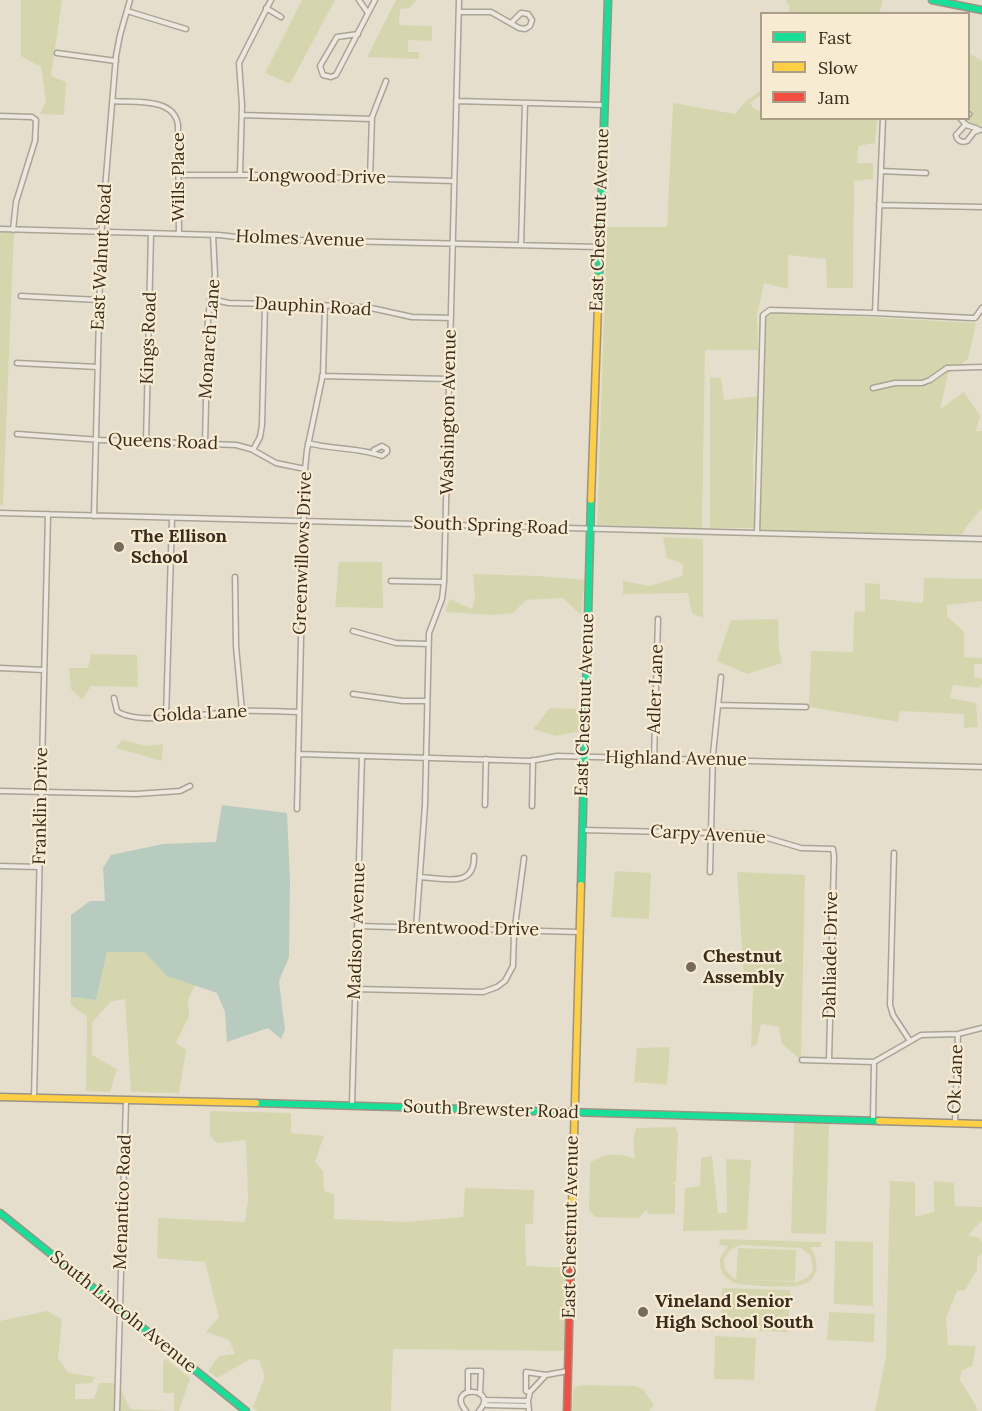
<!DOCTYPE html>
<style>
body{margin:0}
#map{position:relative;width:982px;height:1411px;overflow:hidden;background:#e6decc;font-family:Lora,serif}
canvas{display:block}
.legend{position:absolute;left:760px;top:12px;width:210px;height:108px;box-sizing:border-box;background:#f7ecd2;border:2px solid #ab9f8a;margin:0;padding:8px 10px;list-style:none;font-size:18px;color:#3a2b1d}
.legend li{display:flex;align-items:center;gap:12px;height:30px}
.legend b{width:30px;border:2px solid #ab9f8a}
</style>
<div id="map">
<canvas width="982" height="1411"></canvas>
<ul class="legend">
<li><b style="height:8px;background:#16e098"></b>Fast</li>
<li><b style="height:8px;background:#ffcf43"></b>Slow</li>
<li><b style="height:8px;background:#f24e42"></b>Jam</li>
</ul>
</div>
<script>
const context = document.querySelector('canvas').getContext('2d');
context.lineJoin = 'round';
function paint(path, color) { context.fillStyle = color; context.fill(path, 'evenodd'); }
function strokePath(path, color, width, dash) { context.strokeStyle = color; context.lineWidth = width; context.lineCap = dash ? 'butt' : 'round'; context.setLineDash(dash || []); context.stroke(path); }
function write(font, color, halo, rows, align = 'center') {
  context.font = font + ' Lora,serif'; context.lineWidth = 4.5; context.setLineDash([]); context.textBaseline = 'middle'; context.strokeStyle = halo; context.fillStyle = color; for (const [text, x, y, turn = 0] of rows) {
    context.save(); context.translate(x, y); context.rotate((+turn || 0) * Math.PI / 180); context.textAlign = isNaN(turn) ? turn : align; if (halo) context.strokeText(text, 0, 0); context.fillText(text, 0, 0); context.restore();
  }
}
paint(new Path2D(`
 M21 0H62L51 76 66 82 64 115 40 114 46 101 41 67 21 56Z
 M302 0H335L290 84 265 73Z
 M396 0H417L409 8 400 9 399 25 432 26V41L408 40V52H419V59L367 57Z
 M786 0H883L879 14 788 13 790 6 786 2Z
 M969 53 982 61V125H970L964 120 968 118 973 112 969 107Z
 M761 90V95L750 103 754 109 761 112 762 118 777 119 778 121 781 118 877 119 875 143 858 146 857 163H873V179L854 181 853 288H827L826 259 788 255V289L764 283 757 315 758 350H705L702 529 597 525 607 227H667L673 103 735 114 745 102Z
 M0 228 14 229 3 505H0Z
 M774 312 976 323 968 359 948 374 940 409 964 392 980 416 976 431H982V508L966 527 961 537 759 531 765 324 766 315Z
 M710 377 721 378 724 400 759 396 753 456 754 528H710Z
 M663 537 703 539V618L692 613 688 593 623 594V581L650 586 682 576 683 564 667 558Z
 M339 562H382L383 608 335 607Z
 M473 574 539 576 585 580 581 615 563 598 526 600 513 613 496 615 445 612 450 599 472 609 475 597Z
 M924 578 982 579V601L947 605V616L964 632V657L982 658V664H974V677L982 679V684L978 688 953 685 950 698 976 703 978 727 964 728V714L900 711 898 722 809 707 811 651 853 652 854 612 865 611V583L880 584V599L923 603Z
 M778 619 779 648 782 663 747 674 717 661 731 620Z
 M91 654 137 655 138 687 91 686 82 700 71 689 69 668H88Z
 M550 708 580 709 581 731 556 736 533 729Z
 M122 740 145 746 163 744 162 761 116 748Z
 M615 871 651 873 649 919 611 917Z
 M737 872 805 875 801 1060 782 1044 779 1027 761 1024 757 1044 751 1047 753 987 744 977Z
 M107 952H144L167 976 195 985 188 1000 189 1016 176 1043 186 1050 179 1093 131 1092 125 999 110 1002 92 1023V1055L117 1069 110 1092 86 1091 87 1017 70 1004 71 997 96 1000Z
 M670 1047 667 1085 634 1082 637 1048Z
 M210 1111 291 1113V1133L324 1136 315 1162 323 1171 324 1191 334 1194V1219L407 1222 463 1217 465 1188 534 1190 533 1224H525L526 1266 571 1268 569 1351 393 1349 391 1411H257L253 1407 265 1376 259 1360 250 1359 217 1378 208 1371 219 1356 235 1354 229 1340 206 1332 219 1317 205 1262 157 1258 158 1218 245 1222 248 1199 246 1140 217 1143 210 1136Z
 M794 1122 829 1124 826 1234 791 1233Z
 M675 1127 678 1132 676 1182H672L675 1184V1214H649L646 1210 639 1218 595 1217 589 1210 590 1163C605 1153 618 1152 635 1159L633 1141 636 1128Z
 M712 1156 718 1213H727L726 1159 751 1160 747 1230 683 1231 685 1188 700 1186 701 1158Z
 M890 1181 915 1182V1217L934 1212V1181L954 1183 955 1206 982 1207V1220L968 1236 979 1237 982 1243V1253L977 1258V1270L965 1290 957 1291 946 1318 948 1345 976 1346 972 1366 961 1371 960 1380 978 1409 975 1411H875L886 1357Z
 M720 1239 821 1242V1247H810C820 1260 820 1280 801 1285 789 1288 748 1286 735 1283 723 1278 719 1270 720 1258L728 1246 719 1245ZM740 1245 801 1248 811 1256 813 1270 808 1277 797 1282 738 1280 795 1281 796 1250 738 1248 736 1280 725 1270 724 1259 731 1249Z
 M835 1241 873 1242V1306L834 1304Z
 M722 1288 790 1290 788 1332 721 1329Z
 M47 1311 62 1319 58 1359 69 1373 95 1377 92 1383 75 1384V1399H94L99 1383H118L130 1409 173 1411H0V1321Z
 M829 1312 875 1314 874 1342 827 1340Z
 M715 1336 756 1338 754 1380 714 1379Z
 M166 1359 190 1378 179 1411H174V1393H163V1362Z
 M581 1385 635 1386 643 1389 654 1405 649 1411H572L573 1388Z`), '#d6d6ae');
paint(new Path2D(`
 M222 805 287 813 290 881 289 957 279 981 285 1030 281 1039 268 1028 227 1042 225 1012 217 993 167 976 144 952H107L96 1000 71 997V915L90 901H105L103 868 111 855 163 844 216 842Z`), '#b8cbbf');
const street = new Path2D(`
 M359 0 368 13
 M266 8 281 17
 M127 11 186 29
 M459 12H491L519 28 525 29 530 26 532 20 528 14 521 13 511 23
 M358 34 337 37 320 66 323 75 331 77 336 75 375 0
 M57 53 116 61
 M112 101C134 103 174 97 178 125L179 234
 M456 101 604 105
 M968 113 969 114
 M242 115 372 119
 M0 116 32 117 36 120 35 141 16 202 13 230
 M960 118 966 125 978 129
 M966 124 956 135C957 141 962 143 967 141L974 132 980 130
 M881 171 926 173
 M179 175H250L454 181
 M240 175 242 105 239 63 271 0
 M370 178 372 117 386 81
 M879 205 982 207
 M0 229 219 235 254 239 599 247
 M521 245 525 103
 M21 296 99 300
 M210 299 229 303 347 306 371 308 412 317 451 318
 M875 313 883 118
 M17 363 98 367
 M322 376 449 379
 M873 388 895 383H922L930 380 947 368 982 367
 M17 434 101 440 236 445 251 449 276 463 305 469
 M146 442 151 233
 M308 443C333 450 359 447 382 456L387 452V449L382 446 374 450
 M205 444 208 317 215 275 213 235
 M253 450 260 437 262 425 265 304
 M0 513 982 539
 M94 516 101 237 116 56 120 35 130 0
 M757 533 763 315 770 310 875 313 972 318H975L982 308
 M235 577 236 646 242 711
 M391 581 444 582
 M353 631 396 643 428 644
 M0 668 44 670
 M353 694 403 701H427
 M114 698 117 711C139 727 213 712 242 711 261 710 280 712 299 712
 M718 705 806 707
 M166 718 172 518
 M298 754 531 761 557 756 982 767
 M654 759 658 619
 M0 791 136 794 180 791 190 786
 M485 805 486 759
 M532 806 533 760
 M297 809 305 469 307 450 323 374 325 306
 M582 830 754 834 801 848 833 849 834 856 829 1060
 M894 853 890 1005 893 1015 910 1041
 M0 866 39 867
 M710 872 713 754 721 677
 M420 877C443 878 475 889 474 856
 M357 926 579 932
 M416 928 425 805 429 633 442 599 444 582 459 0
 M355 989 483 992 497 987 505 981 513 966 514 934 524 858
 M802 1060 874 1062 921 1035 958 1034 982 1028
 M34 1098 48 514
 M352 1105 362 756
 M873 1120 874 1062
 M955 1123 958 1034
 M546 1375 568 1371
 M468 1392V1371H481L480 1394
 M528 1406 487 1405 484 1403 486 1400 528 1401
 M117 1411 126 1100
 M466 1411C444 1385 501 1386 479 1411
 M529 1411 528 1401 530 1392 526 1391V1372L546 1375 530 1392`);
const fast = new Path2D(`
 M932 0 982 10
 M599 278 608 0
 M581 885 591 500
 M256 1103 879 1121
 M0 1213 246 1411`);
const slow = new Path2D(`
 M591 500 599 278
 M0 1097 256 1103
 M879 1121 982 1124
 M572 1208 581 885`);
const jam = new Path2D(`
 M567 1411 572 1208`);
strokePath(street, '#aba396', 7);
strokePath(fast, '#9b9285', 9);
strokePath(slow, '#9b9285', 9);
strokePath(jam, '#9b9285', 9);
strokePath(street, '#ede8df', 4);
strokePath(fast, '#16e098', 6);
strokePath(slow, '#ffcf43', 6);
strokePath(jam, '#f24e42', 6);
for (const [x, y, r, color] of [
 [119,547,6,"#766a5a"],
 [691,967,6,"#766a5a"],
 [643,1312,6,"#766a5a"]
]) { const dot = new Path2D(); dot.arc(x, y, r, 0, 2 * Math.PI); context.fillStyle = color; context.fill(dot); strokePath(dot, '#f7ecd2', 2); }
write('18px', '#3a2b1d', '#f7ecd2', [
 ["Wills Place",179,177,-90],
 ["Longwood Drive",317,177,1],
 ["East Chestnut Avenue",600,220,-88],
 ["Holmes Avenue",300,239,2],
 ["East Walnut Road",102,257,-87],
 ["Dauphin Road",313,307,3],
 ["Kings Road",149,338,-88],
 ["Monarch Lane",210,339,-86],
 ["Washington Avenue",449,412,-89],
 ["Queens Road",163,442,2],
 ["South Spring Road",491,526,2],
 ["Greenwillows Drive",303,553,-88],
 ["Adler Lane",656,689,-88],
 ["East Chestnut Avenue",585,705,-88],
 ["Golda Lane",200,714,-3],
 ["Highland Avenue",676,759,1],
 ["Franklin Drive",41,806,-89],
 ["Carpy Avenue",708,835,3],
 ["Brentwood Drive",468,929,1],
 ["Madison Avenue",357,931,-88],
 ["Dahliadel Drive",831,955,-89],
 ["Ok Lane",956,1079,-88],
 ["South Brewster Road",491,1110,2],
 ["Menantico Road",123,1202,-88],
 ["East Chestnut Avenue",571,1227,-89],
 ["South Lincoln Avenue",123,1312,39]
]);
write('bold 18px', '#3a2b1d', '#f7ecd2', [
 ["The Ellison",131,537],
 ["School",131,558],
 ["Chestnut",703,957],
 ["Assembly",703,978],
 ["Vineland Senior",655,1302],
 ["High School South",655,1323]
], 'left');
</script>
